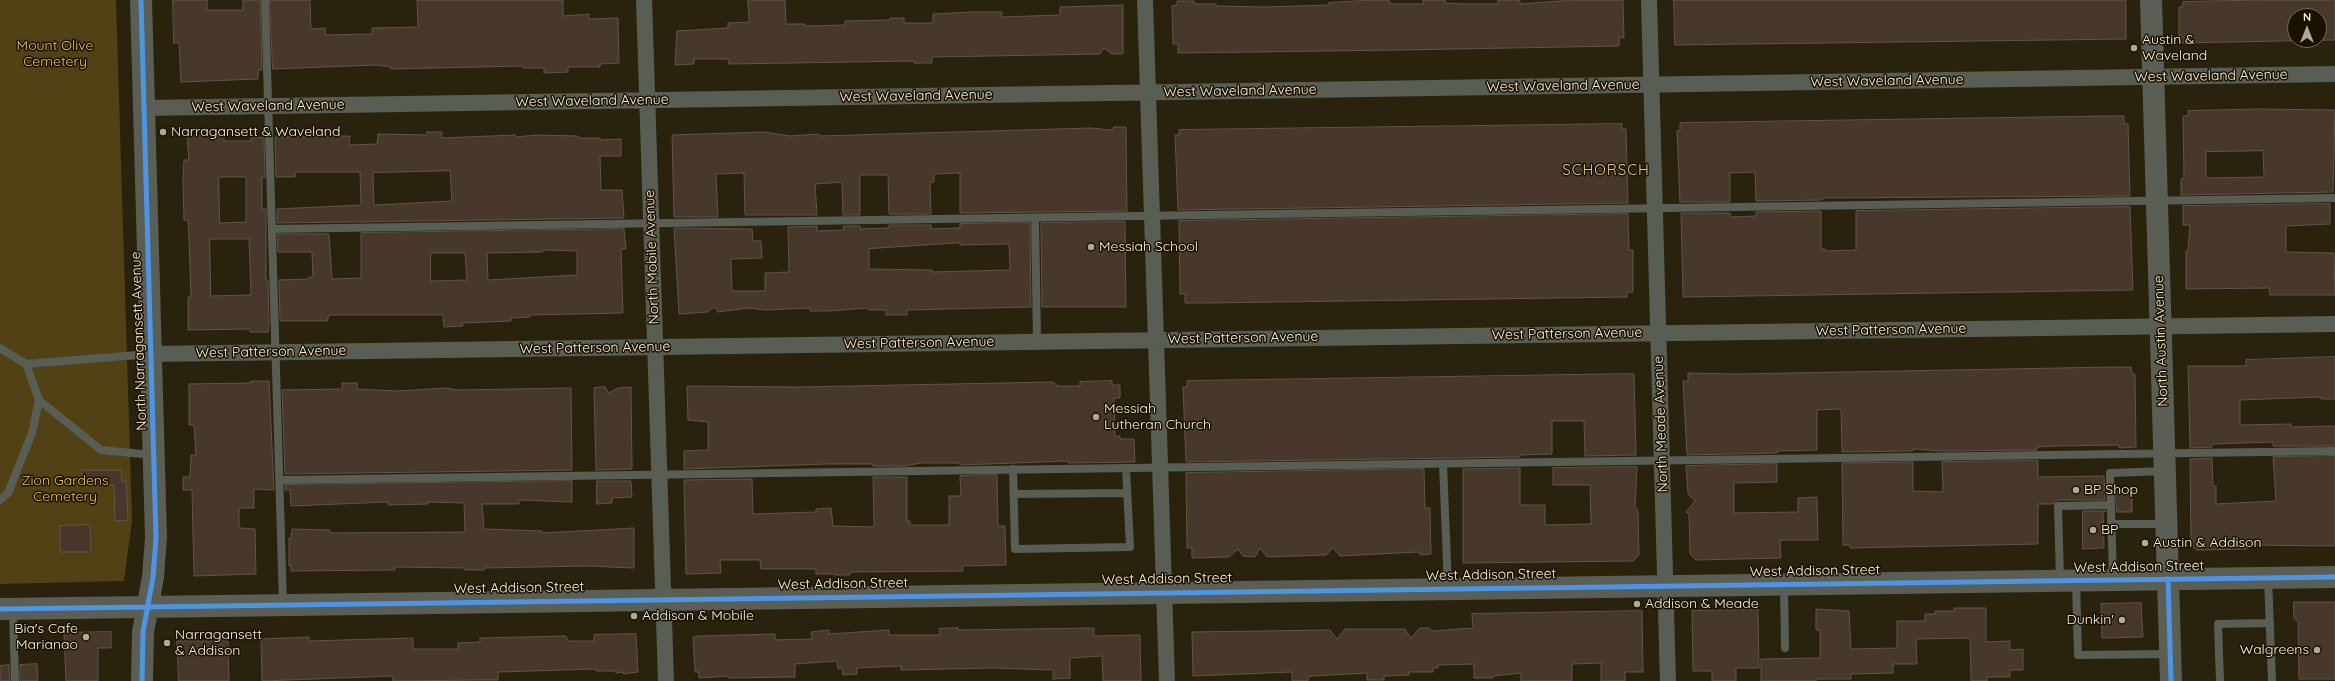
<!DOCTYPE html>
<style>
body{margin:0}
#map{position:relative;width:2335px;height:681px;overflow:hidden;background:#29220d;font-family:Quicksand,sans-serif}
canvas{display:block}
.north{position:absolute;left:2287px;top:8px;width:40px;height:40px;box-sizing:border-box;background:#191100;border:1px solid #756b56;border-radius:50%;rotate:0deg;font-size:11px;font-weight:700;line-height:16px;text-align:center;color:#fef3d7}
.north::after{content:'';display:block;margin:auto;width:14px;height:18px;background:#b3aa90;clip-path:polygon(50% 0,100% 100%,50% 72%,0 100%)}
</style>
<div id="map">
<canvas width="2335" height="681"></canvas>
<div class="north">N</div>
</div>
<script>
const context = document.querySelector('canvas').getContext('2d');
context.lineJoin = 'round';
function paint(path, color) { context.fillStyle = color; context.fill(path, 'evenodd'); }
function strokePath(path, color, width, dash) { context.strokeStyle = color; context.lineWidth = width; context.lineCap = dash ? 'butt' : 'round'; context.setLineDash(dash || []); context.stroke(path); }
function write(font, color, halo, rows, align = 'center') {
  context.font = font + ' Quicksand,sans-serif'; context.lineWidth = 3; context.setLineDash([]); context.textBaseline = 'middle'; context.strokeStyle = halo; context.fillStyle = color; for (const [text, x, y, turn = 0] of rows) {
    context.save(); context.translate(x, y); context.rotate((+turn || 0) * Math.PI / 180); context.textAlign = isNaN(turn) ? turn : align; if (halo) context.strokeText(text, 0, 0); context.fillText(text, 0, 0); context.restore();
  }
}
paint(new Path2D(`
 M0 0H116L132 520 124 581 0 584Z`), '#514115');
const building = new Path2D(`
 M173 0H207V10H243V0H260L262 70H258V79L181 82 179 43H174Z
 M270 0H310L311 29 325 28 326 35 372 34V28L418 27 417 0H563V16L589 14V19L618 18 619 63 600 64V67H568V72L544 73V68H523V66L391 69V67L376 65 273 69Z
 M748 0H785L786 24H805V26L845 25V21L890 20V18H904V23H933V14L972 12H1002V17L1060 15V7L1123 5V54H1112L1104 48 1100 54 932 57V63H914V61L729 64 728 59H694V64L675 65 677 31 728 28V23L749 22Z
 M1373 0H1389V3L1395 4H1423V0H1445V3L1464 4H1498V0H1514L1520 1V4L1573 0H1623L1624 38 1619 37V46L1399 50 1178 53V44H1173L1172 6 1177 5V1H1194V4H1216V6L1265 7 1329 5V3Z
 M1674 0H2126V39L1675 45Z
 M2258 0H2335V40L2179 43V7H2182L2183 2ZM2295 16H2319V40H2295Z
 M2259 109 2335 110 2333 192 2181 195V179L2184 178 2183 116H2188V111ZM2263 151 2264 177 2206 178V152Z
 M2107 116H2124V124H2128L2130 196 1824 198 1821 200 1756 201 1755 172 1730 173V202H1680L1677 131 1680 130V123Z
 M1622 124V129H1626L1628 203 1178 210 1175 135H1179V130Z
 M1114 127H1126L1127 211 960 213V173L934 174V182L930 183 931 214H889L888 175H860V215H843L842 182 815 184 817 215H745L744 173 716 174 718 217H674L672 135 764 132 790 136 818 134 820 136 1091 128 1111 130Z
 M427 132H442V138L516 135V137L537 135 577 136 580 138H600V140L621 139V156H600L601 190H622L624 218 277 223V209L361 205 360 172H295V177H276L275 137 350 136 349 145 377 144 378 134 427 135ZM450 171 452 201 374 205 373 173Z
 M224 135V141H251V138L264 137 265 177H262V209H266V280H268L269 322 268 332H250V329L188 330V297H191L189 240 188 220H184L183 180 184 160H189L187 137ZM219 177H246V222L220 223ZM210 239H249L251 295 211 296Z
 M2330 204V224L2286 226V252L2334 253 2335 295H2270L2269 288 2186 289V251L2188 250 2190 225H2183V206Z
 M2130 207 2133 290 1683 297 1681 213H1730L1731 217 1756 216V212L1821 211V249H1825V251L1856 250V211Z
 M1628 214 1629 250H1633V292H1627V297L1207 303H1185V294H1180L1179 221Z
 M1125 222 1126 307H1042L1041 223Z
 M1030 223 1031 307 907 310V315H886V310H869L867 308 829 311H810V308L766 310 748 308 718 312 715 307 707 312 679 314 674 228 752 229 753 241H761L762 258 731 259 732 291H765V273L789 272 788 227 817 226V231L844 230 843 226H860V229L889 228V225H931V229L960 228V224ZM960 243V245L1009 244 1010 270 932 272V270L869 269V249Z
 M624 229 626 249H621L623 313 529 315 530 317 511 318V321L462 323 463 326 444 327 443 315H329L327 321H280L279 280 309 279V277H313L312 252H278L277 234H329L332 279 361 278V233ZM544 250 577 251V275L488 280 487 253 542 252ZM431 253H465L467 280 431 281Z
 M2335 357V399H2321V397L2240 400V425L2291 424V427L2335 426V446H2273V442L2212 444V447L2190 448 2188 366H2246V360Z
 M2115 367H2131L2132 374H2135L2136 447 2119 448V445L2055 446 2037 447V450L1942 451 1913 449V451L1842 452 1841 409 1817 410V450L1777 451V453L1687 455 1683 381H1688V373L1737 374Z
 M1634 374 1636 455 1585 456 1584 421H1552V454L1520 455V457L1186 462 1183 387H1187V381Z
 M251 381H269L274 490 254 489V508H239V528L255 529 256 574 194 576 192 490H183V477H190L191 455H196L194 425H189V384L251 383Z
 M1112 381V385H1120V398H1114L1115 436H1120V439H1134L1135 462 1068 463V461L960 465V463H920L906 466H873V464H827L684 469V451L708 450V422L688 420 687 386 800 387 1053 382 1058 386H1080V382Z
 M342 383H357V389L398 391 447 388 457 390 571 388 572 470 285 474 282 390 342 389Z
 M605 387 609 393 618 388 631 387 632 469 596 470 594 388Z
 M2335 456V546L2247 545V549L2197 550 2191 545 2190 459 2212 458 2213 486H2216V504L2276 501 2273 457Z
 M2038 461V477L2104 476 2105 500H2058L2053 504H2038V544L1850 548V545H1843L1842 463 1913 462V491L1943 492 1942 462Z
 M1777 464V482L1734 483V513L1798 512V498L1817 497 1818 540H1780L1781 558 1696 560 1690 554 1689 514 1686 512 1695 501 1688 494 1686 466Z
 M1637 467 1635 507 1638 510 1639 555 1633 561 1463 563V469L1520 468V505H1545V525L1591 524 1590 485H1553V468Z
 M1424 469 1425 508H1430L1431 554 1421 555 1418 552 1340 556 1333 548 1326 555 1267 557 1260 548 1255 557 1243 556 1238 549 1229 557 1192 558V548H1187L1186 473Z
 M82 470H121L122 481H126L128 520 115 521 114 485 83 486Z
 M997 475 998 526H1005L1006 565 962 566 963 571 850 572V575H835V574H816V569H761L760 560H720L721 573 686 574 684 480 752 479 753 514 816 512V509L831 508 833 526 874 527 873 477H907V521H910V525H949V496H961L960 476Z
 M572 481V502L519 500V504H482L484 529 542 531V533L634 528V568L587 566 484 568V570H465V568L395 567V570L291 571V566H289V538H291L292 529 330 530V533L465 532 464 503 428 502V504L388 505V502L291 506 290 490H285V485Z
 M597 481H631L632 497 612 498V503L597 504Z
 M2116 492H2132V512H2117Z
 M2083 511H2106L2103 512 2104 548 2083 549Z
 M90 525 91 552H60V526Z
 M2294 602H2335V679H2299L2298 622 2294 618Z
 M2141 603 2143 637 2102 638 2101 604Z
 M1954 608H1986V642L2010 641V650L2023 649V670H2010V677H1987V681H1971L1970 638 1916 639 1917 664H1893V673L1851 674V679H1816V681H1761V659L1820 658V630H1816V609L1849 611 1851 649 1897 648V621H1925V614H1935V611H1954Z
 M1758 610 1759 668H1736V681H1712V671H1693L1692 611Z
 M1642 611 1643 672H1625V681H1601V663L1572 664V681H1521V673L1493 676V678H1474V664L1438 665V668H1433V672H1409V675L1384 676V680H1367V673L1313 676 1308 677V681H1292V672L1193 676 1192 632 1330 630 1337 639 1345 629H1405L1411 638 1420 628H1429L1432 631 1473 628 1472 614Z
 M958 628V630L1094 628V636L1140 635 1141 681H1103L1102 656 1070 658V678L1053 679V670L993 668 901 670V666L857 668V674L843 675 842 668 838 669 837 661 795 664V677L729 678V676L699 678V672H695L693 637 700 636 775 634V640L812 639 811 632 829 630V634L889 630V635H940L939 629Z
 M111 632V648H98V681H66L64 633Z
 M636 634 638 672 623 674V672L616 673V671H596V669L498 672V680H477L393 681V676L262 681 261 639 309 637V641L413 638V649H458V643L480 642V638L566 636 568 641H594V635Z
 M177 641H228L229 681H179Z
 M37 664 38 681H20V665Z
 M9 665 10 681H0V666Z`);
paint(building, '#48382c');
strokePath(building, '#625449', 1);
strokePath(new Path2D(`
 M265 0 283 604
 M1035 218 1037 341
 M272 229 2335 198
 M0 348 26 364 151 354
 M39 400 101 450 152 455
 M1443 464 1448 588
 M1013 469 1015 549 1130 547 1126 468
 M280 480 2335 451
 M1014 494 1127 493
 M0 500 8 493 32 433 39 400 26 364
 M2111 524H2166
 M2268 578 2272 681
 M2060 579 2058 506 2111 505
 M2113 579 2110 473 2164 471
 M2076 581 2078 655 2169 654
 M1784 586 1785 648
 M13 610 15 681
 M2220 681 2218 624 2270 623`), '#595e55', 8);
strokePath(new Path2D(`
 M644 0 666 681
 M1145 0 1167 681
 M1649 0 1668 681
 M144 108 2335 74
 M151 354 2335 324`), '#595e55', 16);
strokePath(new Path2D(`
 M141 0 156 538 153 577 143 632 142 681
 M2151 0 2171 681
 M0 609 2335 577`), '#5b5e54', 22);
strokePath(new Path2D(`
 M141 0 156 538 153 577 143 632 142 681
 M2168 579 2171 681
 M0 609 2335 577`), '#4d94e3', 5);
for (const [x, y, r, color] of [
 [2134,48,4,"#b3aa90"],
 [163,132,4,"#b3aa90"],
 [1091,247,4,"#b3aa90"],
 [1096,417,4,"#b3aa90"],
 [2076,490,4,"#b3aa90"],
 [2093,530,4,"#b3aa90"],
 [2145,543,4,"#b3aa90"],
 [1637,604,4,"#b3aa90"],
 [634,616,4,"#b3aa90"],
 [2122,620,4,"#b3aa90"],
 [86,637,4,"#b3aa90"],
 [167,643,4,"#b3aa90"],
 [2317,650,4,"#b3aa90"]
]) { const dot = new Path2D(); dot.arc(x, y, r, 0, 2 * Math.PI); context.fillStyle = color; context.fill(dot); strokePath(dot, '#191100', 1.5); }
write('14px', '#fef3d7', '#191100', [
 ["Austin &",2142,40],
 ["Waveland",2142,56],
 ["Narragansett & Waveland",171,132],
 ["Messiah School",1099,247],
 ["Messiah",1104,409],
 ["Lutheran Church",1104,425],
 ["BP Shop",2084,490],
 ["BP",2101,530],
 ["Austin & Addison",2153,543],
 ["Addison & Meade",1645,604],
 ["Addison & Mobile",642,616],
 ["Dunkin'",2114,620,"right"],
 ["Bia's Cafe",78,629,"right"],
 ["Marianao",78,645,"right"],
 ["Narragansett",175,635],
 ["& Addison",175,651],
 ["Walgreens",2309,650,"right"]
], 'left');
write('14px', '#ecc55e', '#191100', [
 ["Mount Olive",55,46],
 ["Cemetery",55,62],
 ["Zion Gardens",65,481],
 ["Cemetery",65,497]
]);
write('14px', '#fef3d7', '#191100', [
 ["West Waveland Avenue",2211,76,-1],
 ["West Waveland Avenue",1887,81,-1],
 ["West Waveland Avenue",1563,86,-1],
 ["West Waveland Avenue",1240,91,-1],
 ["West Waveland Avenue",916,96,-1],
 ["West Waveland Avenue",592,101,-1],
 ["West Waveland Avenue",268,106,-1],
 ["North Mobile Avenue",652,257,-92],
 ["West Patterson Avenue",1891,330,-1],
 ["West Patterson Avenue",1567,334,-1],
 ["West Patterson Avenue",1243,338,-1],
 ["North Narragansett Avenue",139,341,-92],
 ["North Austin Avenue",2161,341,-92],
 ["West Patterson Avenue",919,343,-1],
 ["West Patterson Avenue",595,348,-1],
 ["West Patterson Avenue",271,352,-1],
 ["North Meade Avenue",1661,424,-92],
 ["West Addison Street",2139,567,-1],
 ["West Addison Street",1815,571,-1],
 ["West Addison Street",1491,575,-1],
 ["West Addison Street",1167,579,-1],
 ["West Addison Street",843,584,-1],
 ["West Addison Street",519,588,-1]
]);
context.letterSpacing = '1px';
write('15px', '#dec891', '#191100', [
 ["SCHORSCH",1606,170]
]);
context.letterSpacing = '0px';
</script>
